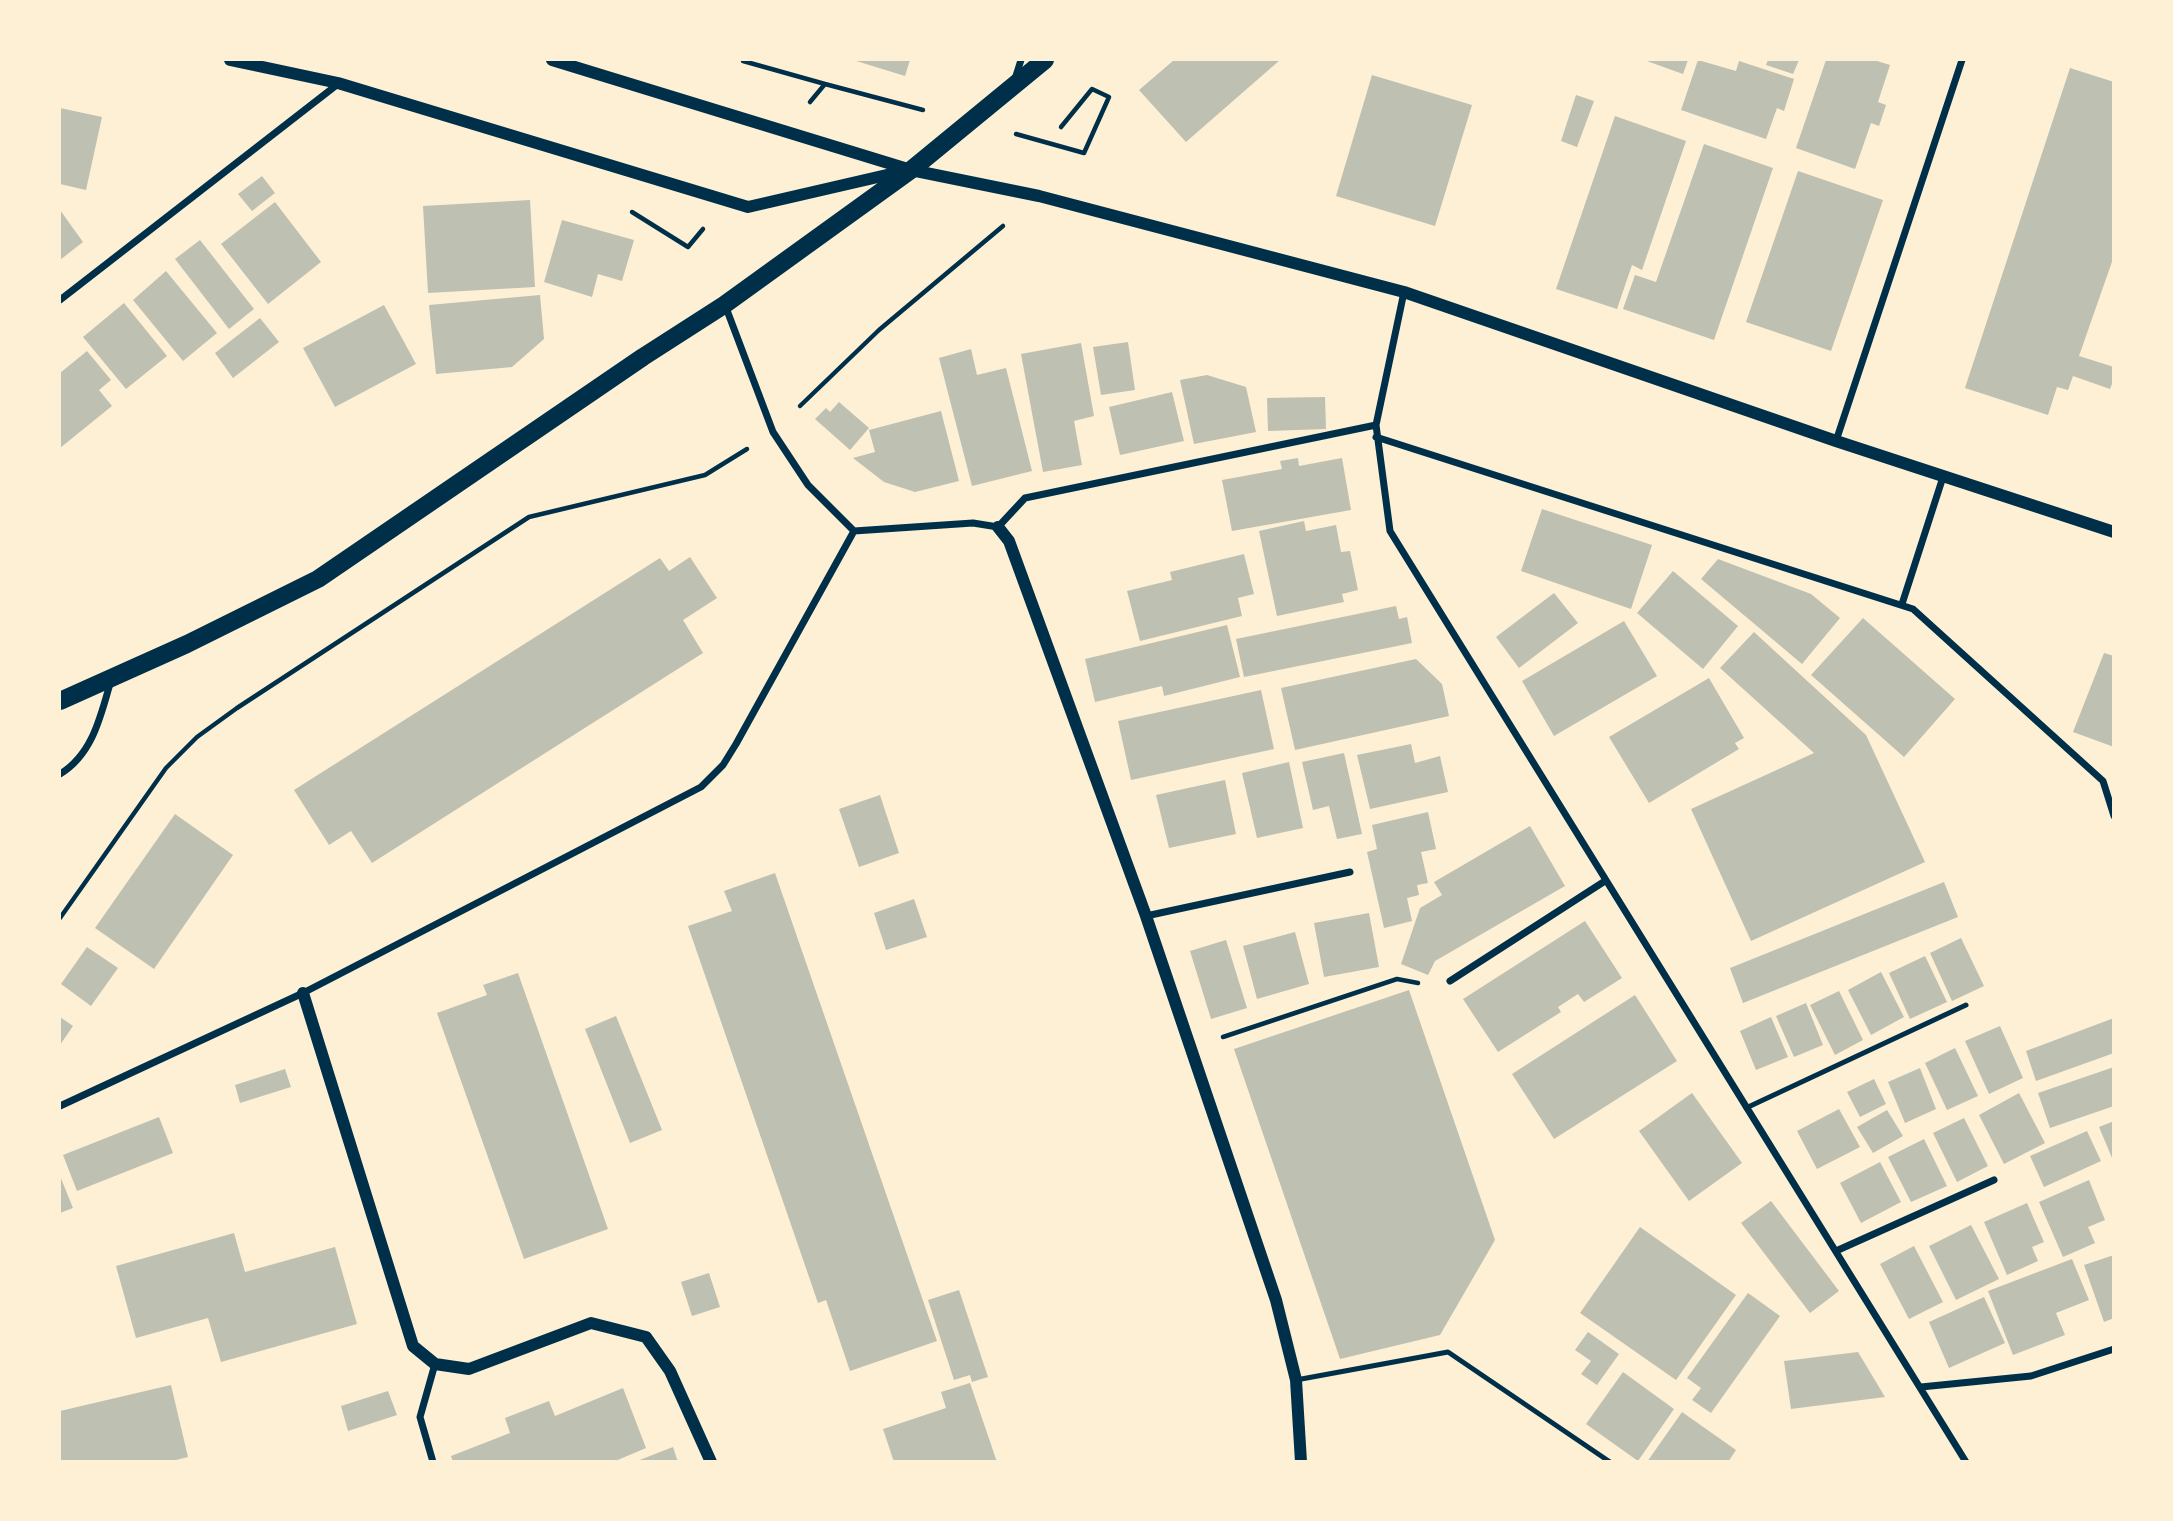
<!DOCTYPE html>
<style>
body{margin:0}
#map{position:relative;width:2173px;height:1521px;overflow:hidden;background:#fdf0d5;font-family:"Varela Round",sans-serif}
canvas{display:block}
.frame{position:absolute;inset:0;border:61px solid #fdf0d5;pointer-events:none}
</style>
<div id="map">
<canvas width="2173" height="1521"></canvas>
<div class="frame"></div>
</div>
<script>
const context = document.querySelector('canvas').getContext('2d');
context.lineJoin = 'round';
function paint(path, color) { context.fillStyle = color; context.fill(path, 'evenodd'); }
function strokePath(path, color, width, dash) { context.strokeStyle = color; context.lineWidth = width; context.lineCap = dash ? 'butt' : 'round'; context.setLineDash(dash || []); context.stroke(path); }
paint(new Path2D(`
 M853 60H910L905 76Z
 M1174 60H1280L1186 142 1139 90Z
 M1644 60H1688L1683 74Z
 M1698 60 1736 71 1739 61 1794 79 1784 111 1777 108 1766 139 1681 110Z
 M1768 60H1799L1793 74 1766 65Z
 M1826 60H1874L1890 65 1878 102 1886 105 1879 126 1871 123 1855 169 1796 148Z
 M2070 68 2114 82V256L2079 356 2114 367V379L2110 389 2073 376 2068 390 2057 387 2048 415 1965 388Z
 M1372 75 1472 105 1435 226 1336 196Z
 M1576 95 1594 101 1577 147 1561 141Z
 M60 108 102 117 86 190 60 184Z
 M1615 116 1686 141 1642 270 1632 265 1617 309 1556 289Z
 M1704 144 1773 168 1714 340 1623 309 1635 275 1656 282Z
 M1798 171 1883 200 1831 351 1746 322Z
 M262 176 275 193 252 211 238 194Z
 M530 200 535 287 428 293 423 206Z
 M275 202 321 262 268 304 221 244Z
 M60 210 83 242 60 260Z
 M562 220 634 240 622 281 598 274 592 297 544 282Z
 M200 240 254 309 229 329 175 259Z
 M166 271 217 333 183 361 133 300Z
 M540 295 544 339 512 367 436 374 429 305Z
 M124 303 167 356 126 389 83 337Z
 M384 305 416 364 335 407 303 348Z
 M260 318 279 342 233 378 215 353Z
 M1128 342 1135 390 1101 395 1093 347Z
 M1081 343 1094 416 1074 421 1082 465 1043 472 1021 354Z
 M971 349 977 375 1006 368 1032 471 972 486 939 358Z
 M87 351 111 380 99 390 112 406 60 448V373Z
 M1207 375 1246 387 1256 432 1194 444 1180 380Z
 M1172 392 1184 441 1120 455 1109 407Z
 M1325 397 1326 429 1268 431 1267 398Z
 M839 402 869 428 850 450 815 419 826 408 830 412Z
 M941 411 959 481 915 492 884 482 853 458 875 452 869 430Z
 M1298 458 1299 466 1342 458 1351 510 1232 531 1222 480 1282 469 1280 461Z
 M1542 509 1652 545 1631 609 1521 571Z
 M1304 521 1306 531 1336 525 1341 552 1350 551 1358 590 1342 594 1344 602 1277 616 1259 531Z
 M1244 554 1254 594 1238 598 1242 616 1140 641 1127 591 1172 580 1170 572Z
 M690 557 717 598 683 620 703 653 372 863 351 831 329 845 294 790 660 558 669 571Z
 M1718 559 1811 594 1840 618 1802 664 1701 579Z
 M1673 571 1738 626 1703 669 1637 613Z
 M1554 593 1578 623 1519 668 1496 637Z
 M1396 606 1399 619 1407 617 1412 643 1244 677 1236 639Z
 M1863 618 1955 699 1904 757 1811 675Z
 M1624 621 1657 676 1554 736 1522 681Z
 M1227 625 1240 677 1164 696 1162 686 1095 702 1085 659Z
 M1754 632 1866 735 1925 862 1751 941 1691 809 1814 753 1720 668Z
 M2104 653 2114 656V747L2073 732Z
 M1416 659 1442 684 1449 716 1295 750 1281 688Z
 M1709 678 1744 738 1735 743 1739 749 1649 803 1609 737Z
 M1261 690 1274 749 1131 780 1118 721Z
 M1411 744 1415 763 1440 756 1448 792 1370 809 1357 755Z
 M1344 753 1362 834 1337 839 1329 806 1313 810 1302 762Z
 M1289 762 1303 828 1257 838 1242 773Z
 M1225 780 1236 834 1169 848 1156 795Z
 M880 795 899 853 859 867 839 809Z
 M1428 812 1436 849 1421 852 1428 883 1417 885 1419 895 1407 898 1412 921 1384 928 1367 852 1377 849 1372 825Z
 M175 814 233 855 154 969 95 928Z
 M1530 826 1565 886 1435 961 1428 975 1401 964 1420 908 1442 895 1434 882Z
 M775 873 937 1341 850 1371 826 1300 818 1303 688 926 732 911 724 891Z
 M1944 882 1958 917 1743 1003 1730 968Z
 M914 899 927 937 886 950 874 913Z
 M1369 913 1379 967 1324 977 1314 923Z
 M1585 921 1622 978 1584 1002 1578 994 1558 1007 1561 1012 1498 1052 1463 999Z
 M1295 932 1309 984 1257 999 1243 946Z
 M1961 938 1984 986 1952 1001 1930 953Z
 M1226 940 1247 1008 1211 1019 1190 951Z
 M87 947 118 968 91 1006 61 984Z
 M1925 956 1947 1002 1910 1019 1889 973Z
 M1881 972 1904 1017 1871 1035 1848 990Z
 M518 973 608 1229 524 1259 437 1013 487 995 483 985Z
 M1409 990 1495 1240 1440 1335 1340 1359 1234 1049Z
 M1839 991 1863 1040 1835 1055 1810 1005Z
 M1635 995 1677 1061 1554 1139 1512 1074Z
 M1806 1003 1823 1045 1794 1057 1776 1016Z
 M616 1016 662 1130 630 1143 585 1029Z
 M60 1017 73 1026 60 1045Z
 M1771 1017 1788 1057 1756 1070 1740 1031Z
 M2114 1018V1053L2036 1081 2026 1051Z
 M2000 1026 2023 1078 1989 1094 1965 1041Z
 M1955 1048 1978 1096 1947 1110 1925 1063Z
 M2114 1067V1106L2050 1128 2038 1093Z
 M1920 1068 1936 1109 1905 1123 1888 1082Z
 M285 1069 291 1087 240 1103 235 1085Z
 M1874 1079 1886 1104 1860 1117 1847 1092Z
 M1692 1093 1742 1163 1689 1201 1639 1131Z
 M2019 1093 2045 1143 2004 1164 1979 1115Z
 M1839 1109 1860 1147 1817 1169 1797 1131Z
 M1887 1110 1903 1136 1873 1153 1857 1127Z
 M159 1117 173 1153 77 1191 63 1155Z
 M1964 1118 1988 1166 1957 1182 1933 1133Z
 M2114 1121V1157L2112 1158 2099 1127Z
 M2087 1131 2101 1161 2044 1187 2030 1156Z
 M1924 1139 1947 1186 1911 1202 1888 1157Z
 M1880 1162 1901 1202 1861 1223 1840 1183Z
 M60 1176 73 1208 60 1213Z
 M2089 1180 2105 1220 2088 1227 2095 1243 2063 1257 2039 1202Z
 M1771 1201 1839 1291 1810 1313 1741 1223Z
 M2027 1203 2044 1242 2032 1247 2038 1261 2007 1275 1984 1222Z
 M1971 1225 1999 1279 1956 1300 1929 1246Z
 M1640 1227 1736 1295 1676 1380 1580 1313Z
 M234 1233 245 1272 335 1247 357 1324 221 1362 208 1318 136 1338 116 1266Z
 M1914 1246 1943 1302 1909 1319 1880 1264Z
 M2114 1255V1318L2104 1322 2084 1265Z
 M2072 1259 2089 1300 2056 1313 2065 1335 2013 1355 1988 1291Z
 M709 1273 720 1307 692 1316 681 1282Z
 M959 1290 988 1377 972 1382 970 1375 954 1380 928 1300Z
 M1748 1293 1780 1316 1711 1413 1692 1400 1701 1388 1687 1378Z
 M1984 1297 2005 1343 1949 1368 1929 1322Z
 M1588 1332 1619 1354 1597 1385 1581 1374 1591 1361 1575 1350Z
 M1858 1352 1885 1397 1791 1409 1784 1361Z
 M1623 1372 1674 1409 1638 1461 1586 1424Z
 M970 1383 997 1462H894L883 1429 946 1408 941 1392Z
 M171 1385 188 1457 168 1462H60V1411Z
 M623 1388 646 1448 613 1462H453L451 1456 510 1433 505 1418 549 1401 555 1416Z
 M388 1391 397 1415 348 1431 341 1406Z
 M1682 1412 1736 1450 1728 1462H1647Z
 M673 1447 678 1462H637V1461Z`), '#bec0b2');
strokePath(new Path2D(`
 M743 61 825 84
 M810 102 825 84 923 110
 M1016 134 1084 153 1109 97 1092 89 1061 127
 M632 212 688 247 703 229
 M800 406 879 330 1003 226
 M60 918 166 768 197 737 237 708 529 517 705 475 747 449
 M1223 1037 1397 979 1418 983`), '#003049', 4.5);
strokePath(new Path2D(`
 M1746 1108 1966 1005
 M1296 1380 1448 1352 1610 1462`), '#003049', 5);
strokePath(new Path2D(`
 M1015 79 1021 60
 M1404 292 1376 425 1390 531 1966 1462
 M60 300 338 84
 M725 305 773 432 808 485 854 531 973 523 998 527 1025 498 1376 425
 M1376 437 1913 609 2103 781 2114 816
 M1836 441 1962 60
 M1902 604 1943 477
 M60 774C93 754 101 715 111 680
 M1146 916 1350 872
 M1450 981 1605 881
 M60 1106 303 993 701 787 723 765 736 744 854 531
 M1836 1251 1994 1180
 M1921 1387 2031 1376 2114 1349
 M433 1462 420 1417 435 1364`), '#003049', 7);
strokePath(new Path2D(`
 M230 60 338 83 748 207 904 171
 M552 60 911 170 1039 196 1404 292 1836 441 2114 532
 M998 527 1009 541 1146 916 1276 1300 1296 1380 1301 1462
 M303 993 413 1346 435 1364 469 1369 591 1323 646 1337 670 1371 711 1462`), '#003049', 12);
strokePath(new Path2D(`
 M60 701 187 644 318 579 643 357 724 305 911 170 1045 60`), '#003049', 18);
</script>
